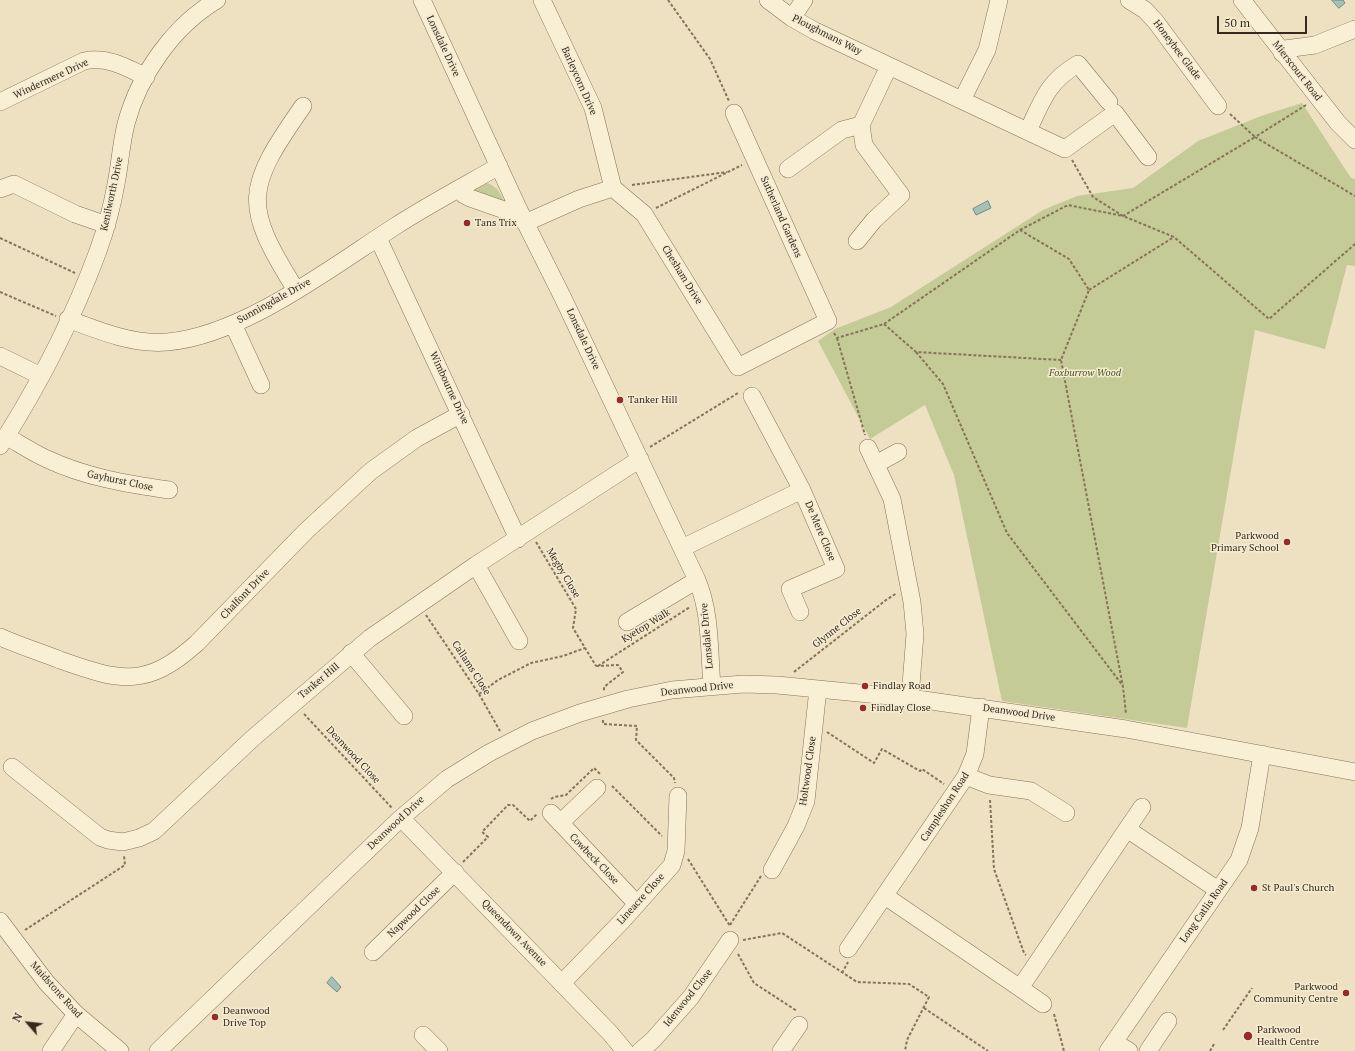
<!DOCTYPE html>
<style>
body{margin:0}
#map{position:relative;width:1355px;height:1051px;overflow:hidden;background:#ede1c2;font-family:"PT Serif",serif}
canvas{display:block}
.north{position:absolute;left:8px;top:1003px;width:40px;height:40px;-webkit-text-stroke:3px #f5ebd1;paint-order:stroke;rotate:298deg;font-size:11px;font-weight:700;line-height:16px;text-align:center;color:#372a1d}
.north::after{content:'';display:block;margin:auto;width:14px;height:18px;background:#372a1d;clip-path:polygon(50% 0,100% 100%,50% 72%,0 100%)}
.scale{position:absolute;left:1217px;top:16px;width:90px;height:18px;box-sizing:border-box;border:2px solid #372a1d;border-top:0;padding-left:5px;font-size:12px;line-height:14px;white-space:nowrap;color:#372a1d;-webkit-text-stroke:3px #f5ebd1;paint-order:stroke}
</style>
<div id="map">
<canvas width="1355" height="1051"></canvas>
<div class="north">N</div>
<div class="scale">50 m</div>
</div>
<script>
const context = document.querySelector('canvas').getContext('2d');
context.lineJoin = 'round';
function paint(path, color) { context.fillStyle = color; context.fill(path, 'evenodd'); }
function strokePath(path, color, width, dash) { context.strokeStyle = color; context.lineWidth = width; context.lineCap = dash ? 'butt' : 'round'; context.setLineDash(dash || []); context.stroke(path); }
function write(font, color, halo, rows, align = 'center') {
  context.font = font + ' "PT Serif",serif'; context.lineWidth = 3; context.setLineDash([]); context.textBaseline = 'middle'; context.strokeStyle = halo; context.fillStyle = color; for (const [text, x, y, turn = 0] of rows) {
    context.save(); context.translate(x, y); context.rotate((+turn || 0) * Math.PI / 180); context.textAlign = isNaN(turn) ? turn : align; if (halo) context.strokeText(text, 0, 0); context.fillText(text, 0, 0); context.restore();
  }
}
paint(new Path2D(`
 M1302 103 1351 178 1355 179V266L1347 265 1325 349 1255 330 1187 728 1002 701 954 475 925 405 870 439 818 341 835 329 891 307 1043 210 1077 196 1133 188 1198 141 1261 116Z
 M486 183C498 185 502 197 507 207L469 190Z`), '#c4cb96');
const water = new Path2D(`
 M1332 0H1343L1345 3 1339 8Z
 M988 201 991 208 976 215 973 209Z
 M332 977 341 987 337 992 327 983Z`);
paint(water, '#a4c0b8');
strokePath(water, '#6b8e86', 1);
const minor = new Path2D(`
 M422 0 519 210 563 298 697 580C711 613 709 651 712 686
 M542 0 593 108 613 188
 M768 0 792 18 815 31 1065 149 1115 113 1148 157
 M1129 0 1145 10 1156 22 1218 106
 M1242 0 1338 123 1355 140
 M792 18 804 0
 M1282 53 1285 49 1315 45 1355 29
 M962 100 987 50 999 0
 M0 102 84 61C107 56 126 67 146 77
 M1028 131C1042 101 1048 81 1078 64L1109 102
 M788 169 842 130 861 125
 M460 188 464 195 470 198 510 212 519 210
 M0 189 14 184 75 214 107 225
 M525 223 579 199 613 188 644 214 738 367 828 321 734 113
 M378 238 518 539
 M857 241 874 220 901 195 864 145 861 125 889 66
 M296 290C242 204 245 189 303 106
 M68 319C99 331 134 345 167 342 242 336 332 267 394 227 428 205 464 186 499 166
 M233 324 261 385
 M0 356 41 376
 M752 396 802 490 836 569 790 589 800 612
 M6 436C20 444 33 453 47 459 85 477 127 484 169 490
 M0 446C39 385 73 319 98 251 106 229 112 207 116 184 120 164 121 144 126 124 139 75 173 26 217 0
 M868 448 892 499 912 602 915 634 910 698
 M876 464 898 452
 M682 548 802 490
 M476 565 519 641
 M627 622 697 580
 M0 637C20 646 40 652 60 660 120 681 146 689 197 643L306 531 371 471 417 438 461 414
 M351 653 404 716
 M12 767 100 837 108 840 123 842 139 838 154 831 253 738 370 638 476 565 640 459
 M966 776 989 785 1031 791 1066 813
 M551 813 637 904
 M401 818 610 1033 625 1051
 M560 823 597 788
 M1127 829 1142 807
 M772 870 796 826 806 801 818 689
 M885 896 1020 988 1127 829 1218 890
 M0 921 46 982 76 1014 120 1051
 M848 949 966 776 975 754 981 707
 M373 952 455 872
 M562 983 622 921 672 865 676 851 678 796
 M1020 988 1043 1004
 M423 1035 439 1051
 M1114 1042 1129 1051
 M51 1051 76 1014
 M158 1051 401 818 447 779 489 753 532 731 580 713 628 699 672 690 743 684 777 685 910 698 1126 729 1355 772
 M640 1051 653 1040 691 997 730 940
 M781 1051 799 1025
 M1108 1051 1239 860 1250 828 1262 754
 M1148 1051 1168 1021`);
strokePath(minor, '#877359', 18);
strokePath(new Path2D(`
 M668 0 710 59 729 101
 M1306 105 1255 137 1355 196
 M1072 160 1093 197 1123 216 1174 237 1269 319 1355 244
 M632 185 727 172
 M656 208 742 165
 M1020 230 1068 205 1123 216 1255 137 1229 113
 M0 238 75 273
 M1089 290 1174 237
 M0 292 56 316
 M884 324 916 352 1061 360
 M834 333 837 338 884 324 1020 230 1069 259 1089 290 1061 360 1123 687 1126 714
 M837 338 865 435
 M916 352 943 384 1007 533 1123 686
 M650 447 738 393
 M536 542 576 609 573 628 596 666
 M426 615 479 694 500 731
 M596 666 618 665 623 672 604 687V692
 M598 666 690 607
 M794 672 886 600 897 593
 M479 694 498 680 531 663 563 656 585 648
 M304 714 392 808
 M603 720V724L637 726 636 740 674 778 675 783
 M827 732 874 763 882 749 920 771 922 769 944 784
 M612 786 662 836
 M551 799 554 797 566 795 594 768 600 774
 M990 800 994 869 1024 953 1026 955
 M688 859 730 926
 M463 862 488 837 482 832 508 805H513L530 821 537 814
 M730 925 761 876
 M25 930 125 865 124 856
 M743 940 782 933 857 982 909 984 929 997 907 1040 905 1051
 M738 954 754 983 797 1011
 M842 973 848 962
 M924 1008 988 1051
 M1054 1014 1064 1051
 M1223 1030 1252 988
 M1210 1051 1214 1044`), '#877359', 2, [3, 2]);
strokePath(minor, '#f8efd5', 17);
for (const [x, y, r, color] of [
 [467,223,4,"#952c2a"],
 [620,400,4,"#952c2a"],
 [1287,542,4,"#952c2a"],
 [865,686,4,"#952c2a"],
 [863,708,4,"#952c2a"],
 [1254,888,4,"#952c2a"],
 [1346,993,4,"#952c2a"],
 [215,1017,4,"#952c2a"],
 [1248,1036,5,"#952c2a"]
]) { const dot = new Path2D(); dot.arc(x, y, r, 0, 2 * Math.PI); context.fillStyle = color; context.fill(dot); strokePath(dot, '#f5ebd1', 1.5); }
write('10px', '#372a1d', '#f5ebd1', [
 ["Ploughmans Way",827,35,27],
 ["Lonsdale Drive",443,46,65],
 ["Honeybee Glade",1177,50,53],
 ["Mierscourt Road",1297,71,52],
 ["Windermere Drive",51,79,-25],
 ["Barleycorn Drive",579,81,66],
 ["Kenilworth Drive",112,194,-78],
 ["Sutherland Gardens",781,217,66],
 ["Chesham Drive",682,275,58],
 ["Sunningdale Drive",274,301,-29],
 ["Lonsdale Drive",583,339,65],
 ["Wimbourne Drive",449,388,65],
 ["Gayhurst Close",120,481,12],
 ["De Mere Close",820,531,67],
 ["Megby Close",563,573,59],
 ["Chalfont Drive",245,594,-46],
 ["Kyetop Walk",646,626,-32],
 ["Glynne Close",837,628,-38],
 ["Lonsdale Drive",707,636,-95],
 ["Callams Close",471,668,57],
 ["Tanker Hill",319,681,-40],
 ["Deanwood Drive",697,689,-6],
 ["Deanwood Drive",1019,713,8],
 ["Deanwood Close",353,755,47],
 ["Holtwood Close",808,771,-82],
 ["Campleshon Road",945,807,-57],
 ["Deanwood Drive",396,823,-43],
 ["Cowbeck Close",594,859,46],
 ["Lineacre Close",641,899,-48],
 ["Long Catlis Road",1204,911,-55],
 ["Napwood Close",414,912,-44],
 ["Queendown Avenue",514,933,46],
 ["Maidstone Road",56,990,48],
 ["Idenwood Close",688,998,-51]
]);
write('10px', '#372a1d', '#f5ebd1', [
 ["Tans Trix",475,223],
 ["Tanker Hill",628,400],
 ["Parkwood",1279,536,"right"],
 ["Primary School",1279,548,"right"],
 ["Findlay Road",873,686],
 ["Findlay Close",871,708],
 ["St Paul's Church",1262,888],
 ["Parkwood",1338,987,"right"],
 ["Community Centre",1338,999,"right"],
 ["Deanwood",223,1011],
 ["Drive Top",223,1023],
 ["Parkwood",1257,1030],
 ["Health Centre",1257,1042]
], 'left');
write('italic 10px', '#465324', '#f5ebd1', [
 ["Foxburrow Wood",1085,373]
]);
</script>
